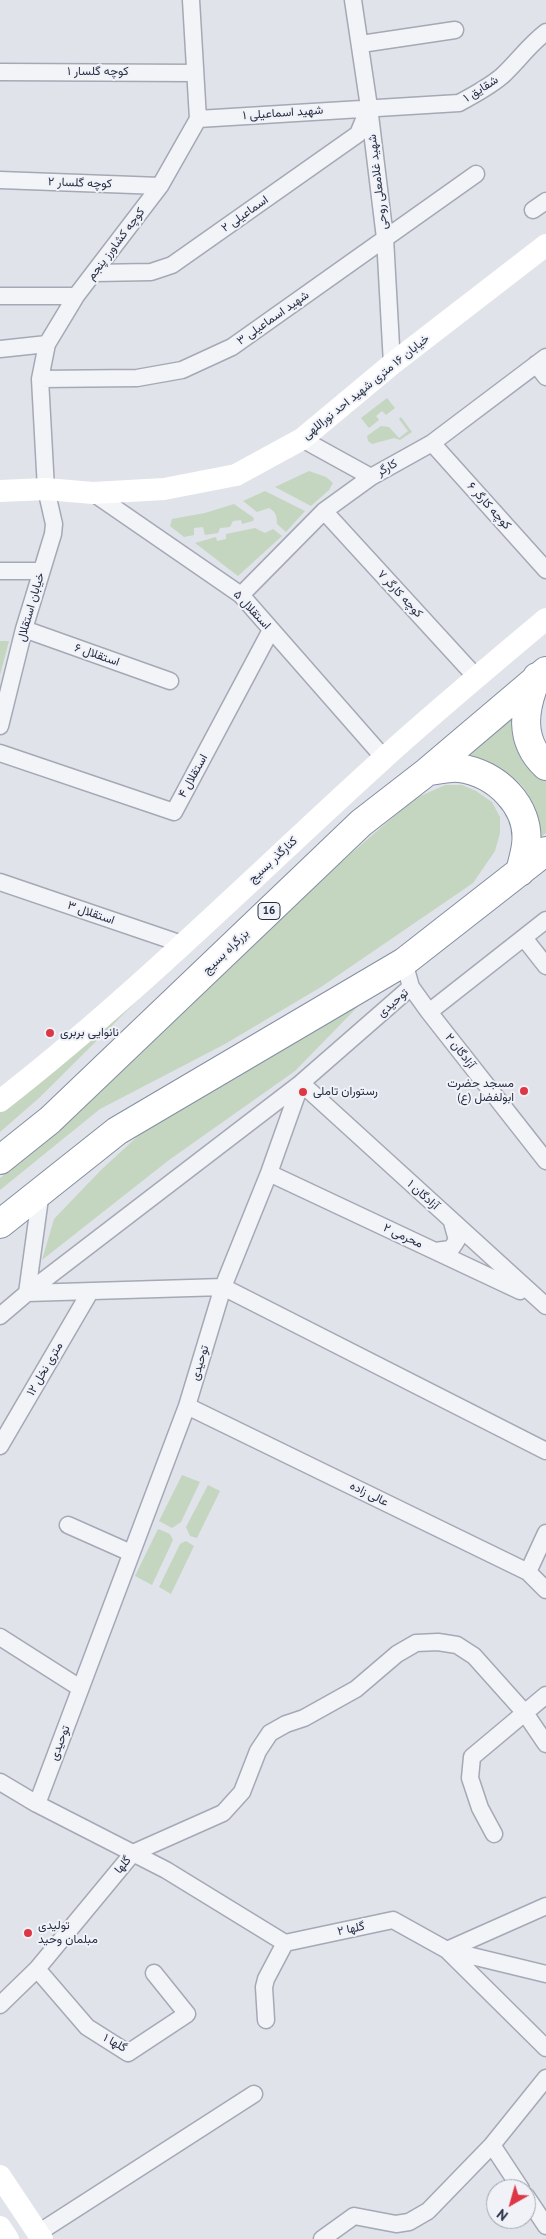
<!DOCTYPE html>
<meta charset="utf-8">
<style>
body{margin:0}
#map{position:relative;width:546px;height:2239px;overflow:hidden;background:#e0e3ea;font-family:"PT Sans",sans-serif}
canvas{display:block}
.north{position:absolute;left:486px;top:2179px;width:50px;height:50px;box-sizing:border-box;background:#f0f2f8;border:1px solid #9fa4b0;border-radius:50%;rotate:218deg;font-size:14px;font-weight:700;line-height:20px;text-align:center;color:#262f44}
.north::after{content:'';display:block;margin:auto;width:18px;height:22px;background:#dd3745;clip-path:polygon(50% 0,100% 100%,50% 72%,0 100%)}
</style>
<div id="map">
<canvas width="546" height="2239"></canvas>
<div class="north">N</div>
</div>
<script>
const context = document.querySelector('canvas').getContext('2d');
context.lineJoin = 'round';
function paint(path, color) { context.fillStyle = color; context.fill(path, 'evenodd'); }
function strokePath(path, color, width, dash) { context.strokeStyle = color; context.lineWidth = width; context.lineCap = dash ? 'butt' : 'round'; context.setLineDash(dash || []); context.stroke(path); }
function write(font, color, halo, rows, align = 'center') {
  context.font = font + ' "PT Sans",Vazirmatn,sans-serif'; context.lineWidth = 4; context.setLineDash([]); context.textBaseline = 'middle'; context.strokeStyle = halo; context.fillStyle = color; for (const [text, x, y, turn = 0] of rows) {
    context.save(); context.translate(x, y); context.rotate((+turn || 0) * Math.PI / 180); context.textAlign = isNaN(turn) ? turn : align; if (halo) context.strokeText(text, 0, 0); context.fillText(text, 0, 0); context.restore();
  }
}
paint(new Path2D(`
 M387 398 395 408 386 415 382 411 376 416 379 420 369 428 361 418Z
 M401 417 412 432 400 440 394 438 372 444 368 441 367 436 381 426 389 427 399 438 408 431 399 419Z
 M309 471 326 477 333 483 329 490 311 506 275 487Z
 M265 491 305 511 286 532 277 524C277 516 276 512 269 508L257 512 243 501Z
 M234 504 254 518 253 521 242 524 241 520 233 521 230 527 220 528 218 533 205 535 203 527 194 528V535L184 537 170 526 172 519 205 513Z
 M255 528 265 533 273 529 282 536 238 576 195 543 216 537 217 541 226 539V534Z
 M0 641H9L0 675Z
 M517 713 530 768 546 781V833L534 843C534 831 536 815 532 804 522 772 491 765 462 759Z
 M445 785H462L476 791 492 802 500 817V833L495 851 473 883 321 987 225 1044 100 1109 0 1190V1178L46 1140 151 1043 302 896 414 799Z
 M175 963 39 1098 0 1132V1112Z
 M374 990 295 1071 169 1160 42 1260 54 1219 101 1170 138 1136 216 1083 291 1045Z
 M182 1475 200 1482 181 1522 172 1528 159 1521Z
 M208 1485 220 1491 197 1538 190 1536 186 1527Z
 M158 1529 170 1534 173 1540 152 1585 135 1576Z
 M186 1541 194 1546 171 1594 159 1587 180 1544Z`), '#c4d5c0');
const street = new Path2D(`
 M353 0 369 107 385 238 392 364
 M361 44 455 30
 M0 72 195 73
 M198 119 459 103C474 95 489 87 502 76 517 62 529 45 546 32
 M0 180 160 186
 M533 210 546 201
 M94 273 151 272 172 265 358 134 368 110
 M0 296H76
 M0 349 47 344
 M536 364 546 377
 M40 379 137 378 182 370 232 347 476 174
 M302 439 371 477
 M432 443 546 570
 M93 493 241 595 384 758
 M324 511 476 677
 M0 571H41
 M241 595 324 511 371 477 432 443 546 357
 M24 629 170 681
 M0 726 24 629 53 534 54 524 46 489 40 379 47 344 76 296 160 186 198 119 191 0
 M0 753 174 812 271 630
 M0 882 182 944
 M524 938 546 966
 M411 987 429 1012 546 920
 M429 1012 546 1161
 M269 1173 520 1291
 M435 1251 451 1249 457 1240 452 1222
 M27 1293 223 1287 546 1451
 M27 1293 41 1191
 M0 1316 27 1293 301 1083 546 1306
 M187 1406 528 1572 546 1590
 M0 1446 90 1292
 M68 1525 131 1553
 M528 1572 546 1533
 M0 1637 80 1688
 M0 1782 37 1804 166 1870 285 1943 393 1920 447 1950 546 2048
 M37 1804 187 1406 223 1287 269 1173 301 1083 411 987 404 962
 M494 1834 480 1808 470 1778 472 1757 546 1695
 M447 1950 546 1906
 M447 1950 546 1974
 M37 1969 87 2027 128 2053 187 2014 154 1973
 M0 2005 37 1969 133 1853 223 1813 242 1792 258 1751 270 1733 286 1724 304 1718 356 1689 397 1654 416 1643 438 1642 457 1645 474 1656 525 1713 546 1744
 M266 2020 264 1987 266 1979 285 1943
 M492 2145 521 2189
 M526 2196 546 2226
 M38 2233 254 2094
 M322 2239 354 2216 396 2224 409 2222 428 2211 492 2145 546 2078`);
const highway = new Path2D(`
 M537 677C524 708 518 740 546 766
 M428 771C438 770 450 767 459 768 496 773 531 806 526 845 525 854 522 863 520 872
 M0 1160 50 1120 361 823 428 771 546 671
 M0 1224 117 1131 404 962 546 851`);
strokePath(street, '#a4a9b5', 19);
strokePath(highway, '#858fa3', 30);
strokePath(street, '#f3f4f8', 16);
strokePath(new Path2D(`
 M0 491 46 489 93 493 164 489 236 475 302 439 392 364 546 245
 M0 1101C135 996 256 874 383 759 436 711 491 665 546 619
 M0 2176 42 2239
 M0 2227 8 2239`), '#fff', 22);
strokePath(highway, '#fff', 28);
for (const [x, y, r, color] of [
 [50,1033,5,"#dd3745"],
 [524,1091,5,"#dd3745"],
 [303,1092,5,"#dd3745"],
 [28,1933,5,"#dd3745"]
]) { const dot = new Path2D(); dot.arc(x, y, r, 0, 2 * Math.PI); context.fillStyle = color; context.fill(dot); strokePath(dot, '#f0f2f8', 2); }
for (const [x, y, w] of [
 [269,911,22]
]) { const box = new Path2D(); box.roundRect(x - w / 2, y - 8.5, w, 17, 4); context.fillStyle = '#f0f2f8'; context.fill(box); strokePath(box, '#262f44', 1); }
write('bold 11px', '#262f44', null, [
 ["16",269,911]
]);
write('12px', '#262f44', '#f0f2f8', [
 ["کوچه گلسار ۱",98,72],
 ["شقایق ۱",481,89,-33],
 ["شهید اسماعیلی ۱",283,113,-4],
 ["شهید غلامعلی روحی",378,182,-97],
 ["کوچه گلسار ۲",80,183,2],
 ["اسماعیلی ۲",245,214,-35],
 ["کوچه کشاورز پنجم",116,244,-53],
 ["شهید اسماعیلی ۳",273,318,-35],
 ["خیابان ۱۶ متری شهید احد نوراللهی",366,387,-39],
 ["کارگر",387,468,-30],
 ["کوچه کارگر ۶",489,506,48],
 ["کوچه کارگر ۷",400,594,47],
 ["خیابان استقلال",31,607,-74],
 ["استقلال ۵",252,610,47],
 ["استقلال ۶",97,655,19],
 ["استقلال ۴",193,776,-61],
 ["کنارگذر بسیج",273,860,-43],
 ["استقلال ۳",91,913,19],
 ["بزرگراه بسیج",226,952,-44],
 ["توحیدی",393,1003,-41],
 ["آزادگان ۲",460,1051,52],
 ["آزادگان ۱",423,1195,42],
 ["محرمی ۲",403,1236,25],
 ["توحیدی",200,1363,-73],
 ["۱۲ متری نخل",45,1369,-60],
 ["عالی زاده",369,1494,26],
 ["توحیدی",60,1743,-69],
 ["گلها",123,1865,-50],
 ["گلها ۲",351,1929,-12],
 ["گلها ۱",115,2043,29]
]);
write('12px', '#262f44', '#f0f2f8', [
 ["نانوایی بربری",60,1033],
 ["مسجد حضرت",514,1084,"right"],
 ["ابولفضل (ع)",514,1098,"right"],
 ["رستوران تاملی",313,1092],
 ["تولیدی",38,1926],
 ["مبلمان وحید",38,1940]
], 'left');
</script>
